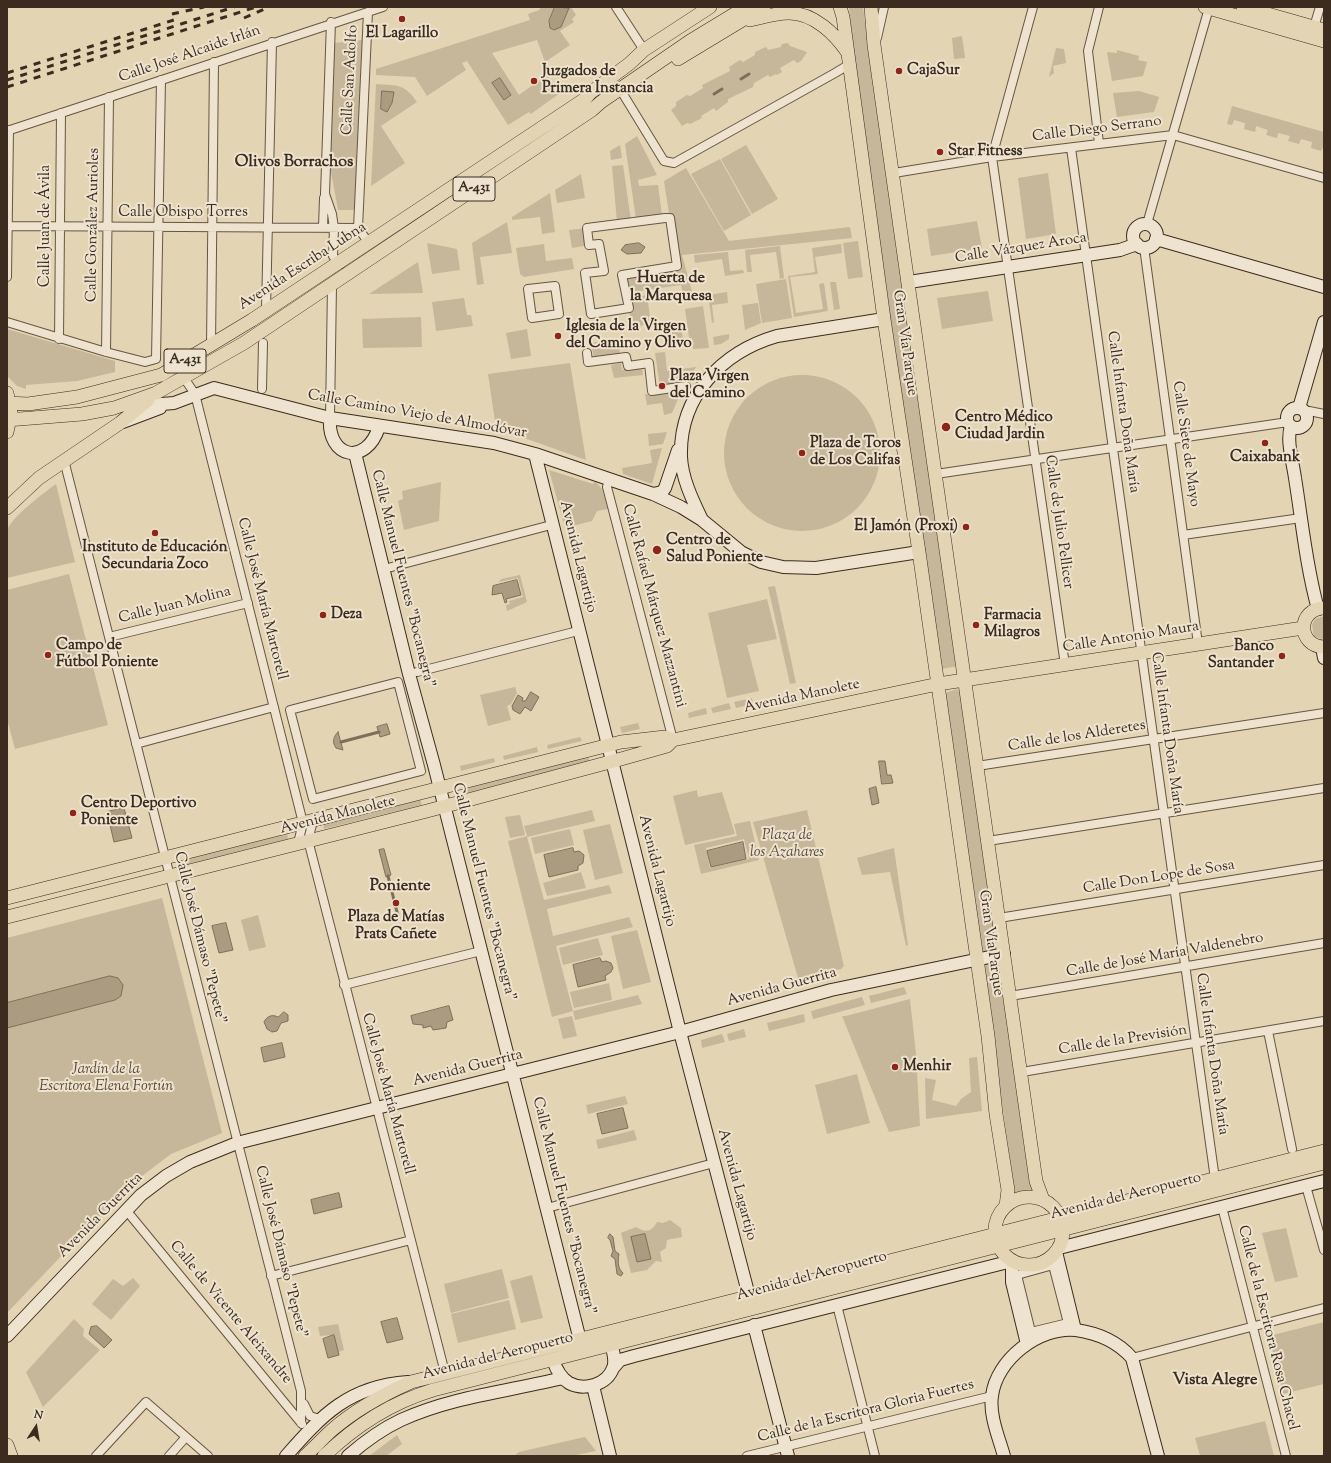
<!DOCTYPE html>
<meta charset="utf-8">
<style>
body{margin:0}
#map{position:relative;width:1331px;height:1463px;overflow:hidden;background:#e3d4b3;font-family:"Sorts Mill Goudy",serif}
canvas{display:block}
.frame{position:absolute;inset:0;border:8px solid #3b2c1f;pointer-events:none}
.north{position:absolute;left:16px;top:1407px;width:40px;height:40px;-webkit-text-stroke:3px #ede3ce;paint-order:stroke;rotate:12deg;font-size:11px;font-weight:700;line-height:16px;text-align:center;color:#3b2c1f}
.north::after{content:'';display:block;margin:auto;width:14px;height:18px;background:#3b2c1f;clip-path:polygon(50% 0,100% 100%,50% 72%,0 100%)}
</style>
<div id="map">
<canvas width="1331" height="1463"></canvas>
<div class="frame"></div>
<div class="north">N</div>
</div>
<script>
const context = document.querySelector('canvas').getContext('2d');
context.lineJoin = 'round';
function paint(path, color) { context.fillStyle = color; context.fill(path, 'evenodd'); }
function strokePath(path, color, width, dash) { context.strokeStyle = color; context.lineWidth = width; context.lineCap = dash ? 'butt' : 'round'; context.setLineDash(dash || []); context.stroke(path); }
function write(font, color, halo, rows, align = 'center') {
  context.font = font + ' "Sorts Mill Goudy",serif'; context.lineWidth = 4; context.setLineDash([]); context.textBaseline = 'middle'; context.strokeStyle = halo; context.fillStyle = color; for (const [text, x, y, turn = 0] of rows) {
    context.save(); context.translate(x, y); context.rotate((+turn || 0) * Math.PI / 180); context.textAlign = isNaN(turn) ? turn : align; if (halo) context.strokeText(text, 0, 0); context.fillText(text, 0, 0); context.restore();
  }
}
paint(new Path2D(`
 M541 7H555L549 21 550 28 554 30 559 26 569 8 567 7H571L576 15 572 19 574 22 560 31 570 45 545 62 537 40 492 53 519 95 547 75 560 93 531 114 529 112 508 125 467 61 462 63 466 70 427 96 415 77 376 75V69L530 20 528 14 539 10Z
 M849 7H863L872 75 958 666 941 669 856 77Z
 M962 36 965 58 954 59 952 38Z
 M362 40 355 210H338L329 161 334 43Z
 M788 43 790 46 807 52 801 61 797 63 794 60 780 68 782 72 777 75 776 74 770 77 768 75 754 83 753 87 728 99V102L716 111 714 108 701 116 702 118 690 124 687 123 682 126 671 110 676 106V102L687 95 690 96 703 88 702 85 730 71 729 67 740 60 743 62 755 55V52L766 47 768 50 781 47 782 44Z
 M1056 48 1064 49 1066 63 1053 66 1054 73 1049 77Z
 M1117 50 1139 56 1138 60 1147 62 1143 76 1112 81 1107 52 1117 53Z
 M376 84C398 86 404 83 417 102L381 126 405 163 371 186Z
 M1139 91 1159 97 1154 112 1117 117 1113 93Z
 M1232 106 1324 132V145L1321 151 1311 148 1312 142 1301 139 1299 144 1288 141 1290 136 1278 133 1277 138 1266 135 1268 130 1256 126 1255 132 1244 129 1245 123 1234 120 1232 125 1227 124Z
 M637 136 657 175 638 180 639 186 658 185 662 215 636 219 625 144Z
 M620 145 622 158 611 160 610 151Z
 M746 145 778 199 752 214 721 159Z
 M720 159 751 215 724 231 691 174Z
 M623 165 631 221 617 222 612 166Z
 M686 168 729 241 850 227 852 238 682 255 694 299 685 302 681 285 626 293 622 275 677 266 664 181Z
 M1048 173 1056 234 1026 239 1018 178Z
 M581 174 585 198 557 203 555 190Z
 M550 193 555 232 542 234 540 217 512 220V217Z
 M977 221 982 248 931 256 927 229Z
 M507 222 512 253 480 257 484 284 477 285 472 243Z
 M587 228 589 245 572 248 569 230Z
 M858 241 863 277 848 279 843 243Z
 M427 243 457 249 460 270 432 274Z
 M544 244 546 261 572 258 574 269 524 277 520 274 516 248Z
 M841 244 842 253 815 257 818 274 790 277 796 313 823 309 819 284 824 283 828 311 794 317 788 276 815 272 812 248Z
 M780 246 784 278 780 279 776 252 750 255 752 272H747L745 250Z
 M728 252 730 271 743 270 744 273 725 276 722 259 695 263 694 255Z
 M418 262 423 293 369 294Z
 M786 279 792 318 762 323 756 284Z
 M830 282H836L840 309 834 310Z
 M988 291 993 321 942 329 937 298Z
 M727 292 728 303 712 305 714 322 712 323 708 295Z
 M647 295 651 324 632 327 627 298Z
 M464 298 467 315H471L473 326 436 331 432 302Z
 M758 303 761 323 745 330 742 305Z
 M703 306 709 348 693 349 692 338H689L685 309Z
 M421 317 422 347 363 348 362 319Z
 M680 321 683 339 664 342 661 323Z
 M7 329 115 361V372L77 381 26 385V389L17 386 7 376Z
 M527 329 531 356 511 359 506 333Z
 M729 334V339L721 344 714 345 713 337Z
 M618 339 620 354 594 358 591 343Z
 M665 352 667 371 696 367 685 383 660 387 655 353Z
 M570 363 586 460 496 428 488 374Z
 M621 363 622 370 642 367 643 375 614 378 611 365Z
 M724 453a78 78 0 1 1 156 0a78 78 0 1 1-156 0Z
 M682 390 672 413 664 415 662 403 647 405 645 394Z
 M667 432 663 444 649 446 648 434Z
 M662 448 652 484 623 474 622 468 652 463 650 450Z
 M549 470 593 484 595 481 602 489 608 509 597 511 592 521 565 528Z
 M441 482 439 521 404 530 398 501 403 499 402 491Z
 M56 484 75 562 7 578C7 565 4 544 7 531 10 518 45 492 56 484Z
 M69 574 108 725 15 749 7 719V590Z
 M520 575 527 602 507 611 506 605 510 604 509 601 523 597 518 578 499 582 501 579Z
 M775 586 796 683 790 684 768 587Z
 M767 599 777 639 747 645 759 691 727 698 708 613Z
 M1324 616V640L1314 636 1312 625 1315 619Z
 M515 687 517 693 511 704 507 706 511 720 488 726 480 695Z
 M957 689 960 692 997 946 996 950 983 952 981 948 945 693Z
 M752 698 753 704 736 708 734 702Z
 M729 703 731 709 713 713 711 708Z
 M706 708 707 714 689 718 688 713Z
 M638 723 640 729 622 733 620 727Z
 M580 737 582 741 548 749 547 745Z
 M537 747 538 752 504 760 503 756Z
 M588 756 590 762 465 794 463 787Z
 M494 758 495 762 461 771 460 766Z
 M697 790 698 797 722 792 735 834 685 845 673 796Z
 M420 798 422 805 324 829 323 823Z
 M592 810 595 821 527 837 544 900 609 885 612 893 547 909 553 936 629 917 633 927 556 946 573 1011 638 995 642 1004 575 1020 573 1011 552 1017 508 841 527 836 524 826Z
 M807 810 844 966 841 969 798 978 753 822Z
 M520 815 525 835 510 838 505 817Z
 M750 821 759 860 701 874 694 845 737 836 734 824ZM744 839 749 859 710 868 706 848Z
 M610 824 623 873 595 880 583 830Z
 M570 829 574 845 535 854 531 838Z
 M287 832 288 839 185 865 184 859Z
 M894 848 908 945 906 946 890 872 862 875 857 858Z
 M581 872 586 888 547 896 543 883Z
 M162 898 222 1133 171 1154 125 1189 7 1313V938Z
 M258 915 266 947 249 951 241 920Z
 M637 930 651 982 623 989 611 936Z
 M598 938 603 955 563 965 559 948Z
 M998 961 1032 1191 1015 1193 982 966 985 962Z
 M609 983 612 1000 574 1008 570 992Z
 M904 987 907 994 871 1003 869 996Z
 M862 997 865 1005 813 1019 811 1011Z
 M910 999 916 1054 920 1126 889 1132 842 1016H846Z
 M804 1014 805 1022 769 1031 767 1023Z
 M572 1016 577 1036 563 1039 558 1019Z
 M744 1029 746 1037 729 1041 727 1034Z
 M722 1034 725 1042 702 1048 701 1040Z
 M977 1057 982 1111 926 1119 925 1078 936 1080 932 1100 956 1106 961 1099 971 1092 969 1058Z
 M857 1074 870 1123 827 1134 815 1085Z
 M625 1096 628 1104 588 1114 586 1105Z
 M634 1130 637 1140 598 1149 596 1140Z
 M670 1220 681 1228 682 1237 667 1240 666 1248 660 1252 662 1262 656 1261 647 1270 631 1273 621 1233 636 1227C645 1233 652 1232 657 1222L663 1223Z
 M1286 1228 1298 1277 1275 1282 1262 1233Z
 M502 1269 509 1298 451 1313 444 1284Z
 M532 1275 543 1318 521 1323 510 1281Z
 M133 1278 140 1286 111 1320 92 1304 113 1279 123 1286Z
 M509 1300 516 1329 458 1343 451 1314Z
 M74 1319 84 1329 83 1336 100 1350 43 1407 26 1372Z
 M1324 1322V1384L1283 1394 1269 1336Z
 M338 1324 344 1350 338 1352 334 1335 320 1336 318 1327Z
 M1265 1421 1274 1456H1200L1195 1438Z
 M397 1435 402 1444 386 1456H369Z
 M585 1437 596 1451 571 1456H514L519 1452Z`), '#c6b79a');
const water = new Path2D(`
 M555 7 569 8 561 27 554 30 550 28 549 21Z
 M500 78 511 95 504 100 492 83Z
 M382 91 394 92 392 103 387 112 381 109Z
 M639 243 645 247 641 253 627 254 621 250 625 245Z
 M517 580 521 595 506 599 507 602 505 603 502 593 492 595 493 586Z
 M531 692 539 697 531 711 525 707 520 714 513 710 512 706 518 695 523 698 522 701H525Z
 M387 724 390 734 380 737 377 727Z
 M338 732 343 750 336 748C332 742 333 737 338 732Z
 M879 761H885L887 775H891L893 783 882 784Z
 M876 787 879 803 872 805 869 789Z
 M124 808 132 838 114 842 107 812Z
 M743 842 746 859 711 867 707 851Z
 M573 848 574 852 579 851 584 855 583 863 578 866V870L549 877 544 855Z
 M384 849 391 875 386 877 379 850Z
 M226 923 233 950 219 953 212 926Z
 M600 958 602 962 606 961 611 963 613 968 611 972 605 976 606 980 578 987 573 965Z
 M110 976 118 978 123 985 121 996 115 1000 7 1028V1003Z
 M449 1006 453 1020 447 1022 446 1028 433 1030 431 1026 423 1028V1025L413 1024 411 1016Z
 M284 1012 288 1015V1021L281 1023 277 1031 272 1032 267 1029 264 1022C267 1016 272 1014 278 1017Z
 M282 1043 285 1057 264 1062 261 1048Z
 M623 1108 628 1128 602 1134 597 1114Z
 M339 1193 342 1207 314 1214 311 1200Z
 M610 1234 613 1237 615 1251 619 1254C618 1260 617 1268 623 1273L621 1276 617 1274 615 1259 611 1256 613 1251 610 1240 608 1238Z
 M645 1234 651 1259 637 1262 631 1237Z
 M397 1318 403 1339 387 1343 381 1322Z
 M97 1326 112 1340 104 1348 89 1334 91 1327Z
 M334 1335 339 1355 328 1358 323 1339Z`);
paint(water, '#aa9b81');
strokePath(water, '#7e6f5a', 1);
strokePath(new Path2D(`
 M741 79 749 74
 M714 94 722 89
 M341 742 379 732
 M388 876 398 916`), '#7e6f5a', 3);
const street = new Path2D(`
 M616 7 644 50
 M1033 7 992 157 1065 665
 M368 12 358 228 369 243
 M331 22 325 194 332 214 334 228 333 256 338 263 341 264
 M1314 27 1320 7
 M877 38 884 7
 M623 94 664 161 674 163 835 73 845 67 849 62
 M7 131 383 7
 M1099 143 1088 51 1099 7
 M1071 148 1215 1179
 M894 173 992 157 1173 135 1324 178
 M665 218H670L677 266 622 275 629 308 591 314 585 273 604 271 599 244 589 245 587 228Z
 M1147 224 1209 8
 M7 226 358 228
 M323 227 324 198
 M1144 247 1198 644
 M7 277 9 130
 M555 286 559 314 532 318 528 289Z
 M266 310 272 42
 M7 322 106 352 145 362 156 359 161 80
 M59 339 61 113
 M211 346 214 62
 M106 352 109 97
 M587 353 588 362 626 357 628 366 649 363 652 391 686 386
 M182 375 195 394 303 823 298 843
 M262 389 263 343
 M1305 412 1309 411 1324 414
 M330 418 332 285
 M64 460 301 1391V1423
 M936 474 1288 422
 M609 479 607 487 673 740
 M1183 535 1301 518
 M384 569 551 525
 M109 637 248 603
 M417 672 574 632
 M398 682 421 771 313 799 290 710Z
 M136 744 274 707
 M977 766 1324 713
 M313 821 308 840 443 1365 442 1374
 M988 841 1324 788
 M999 918 1324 865
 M344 985 481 951
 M1010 996 1324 943
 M1268 1031 1292 1149
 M1022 1072 1324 1021
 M1306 1186 1324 1250
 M1222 1207 1286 1456
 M547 1208 714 1163
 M126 1210 302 1424
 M1053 1265 1068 1323 1031 1332 1017 1275Z
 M271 1276 411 1240
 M837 1305 875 1456
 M1132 1358 1324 1308
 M304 1404 310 1416 316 1418H323
 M96 1456 146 1402 208 1456
 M169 1456 186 1437
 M747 1456 992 1396`);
const secondary = new Path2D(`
 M1133 236a12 12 0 1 1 24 0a12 12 0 1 1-24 0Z
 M1156 239 1324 287
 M909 282 1120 250 1137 244
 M137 406 174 403 214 388 330 418 494 443 535 454 653 494 681 507 702 520 741 552 761 562 783 567 816 568 919 552
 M1299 408 1324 322
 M1287 418a10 10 0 1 1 20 0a10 10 0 1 1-20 0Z
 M330 418C327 458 366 467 379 427
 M123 422 160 408
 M1291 426C1286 440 1293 463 1295 478 1302 521 1306 566 1318 609
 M355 453 409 674 434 765 580 1340
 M535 454 680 1032 749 1296
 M653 494 662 492 665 488 678 450
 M702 520C693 501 682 479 681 457 679 396 722 352 777 336L884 319
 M1322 647 1324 658
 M1059 1248 1324 1181
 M1056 1252 1075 1330
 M754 1325 788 1456
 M7 1336 141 1195 166 1176 190 1162 237 1143 680 1032 831 990 1004 954
 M553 1360C556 1369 561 1378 569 1383 584 1391 607 1385 613 1368 617 1359 611 1344 608 1335
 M614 1367 620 1360 634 1356 1012 1261V1282L1027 1344
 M593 1386 610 1456
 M286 1456C322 1415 349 1386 408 1382
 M348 1456C364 1442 382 1429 401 1420 451 1397 509 1391 563 1378
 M1004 1456C999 1438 989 1415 992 1396 996 1360 1039 1326 1076 1330 1097 1333 1118 1342 1132 1358L1158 1456`);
const primary = new Path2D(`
 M840 7 843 17 884 319 919 552 988 1036 996 1114 1008 1190 1006 1206
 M871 7 874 45 1036 1181 1043 1200
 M1205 7 1324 41
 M1243 7 1324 30
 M750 20C763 17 776 13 789 13 814 13 835 34 848 53
 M678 59 764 7
 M7 393 11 413 7 432
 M7 403 28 404 77 397 161 375 252 320 585 99 590 93 629 64 644 50 710 7
 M7 420 82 414 114 408 156 393 244 343 592 110 601 102 690 41 746 7
 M7 508 39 478 120 423 148 400
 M1324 608C1297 609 1297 646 1324 647
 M7 898 621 742 665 737 673 740 938 684 1303 628
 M7 917 427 811 621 759 667 746 673 740
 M995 1231a34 34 0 1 1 68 0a34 34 0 1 1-68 0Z
 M7 1445 11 1456
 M305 1456C314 1448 323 1438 332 1430 356 1409 382 1395 411 1382L1324 1151
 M324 1456C356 1425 390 1403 433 1390L1324 1163`);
strokePath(street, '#655644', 10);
strokePath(secondary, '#3b2c1f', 14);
strokePath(primary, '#3b2c1f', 14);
strokePath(street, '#ede3ce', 8);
strokePath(secondary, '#ede3ce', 12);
strokePath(primary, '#e3d4b3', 13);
strokePath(new Path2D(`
 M172 14 204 7
 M244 18 269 7
 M7 73 177 19
 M7 80 234 7
 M7 87 256 7`), '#3b2c1f', 3, [7, 7]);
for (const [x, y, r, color] of [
 [402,19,4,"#8f2418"],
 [899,71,4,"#8f2418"],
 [534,81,4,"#8f2418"],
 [940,152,4,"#8f2418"],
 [558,336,4,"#8f2418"],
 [662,386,4,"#8f2418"],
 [946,427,5,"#8f2418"],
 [1265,443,4,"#8f2418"],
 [802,453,4,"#8f2418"],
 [966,527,4,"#8f2418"],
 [155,533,4,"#8f2418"],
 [657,550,5,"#8f2418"],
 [323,615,4,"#8f2418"],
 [976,625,4,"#8f2418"],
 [48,655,4,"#8f2418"],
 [1282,656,4,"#8f2418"],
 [73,813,4,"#8f2418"],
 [396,903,4,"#8f2418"],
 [895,1067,4,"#8f2418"]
]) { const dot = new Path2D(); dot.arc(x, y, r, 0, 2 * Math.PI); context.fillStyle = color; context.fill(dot); strokePath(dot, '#ede3ce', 1.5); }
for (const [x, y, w] of [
 [474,189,42],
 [185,361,42]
]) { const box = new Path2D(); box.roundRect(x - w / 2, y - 12, w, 24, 3); context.fillStyle = '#ede3ce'; context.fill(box); strokePath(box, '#3b2c1f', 1); }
write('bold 14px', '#3b2c1f', null, [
 ["A-431",474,189],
 ["A-431",185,361]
]);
write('bold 15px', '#3b2c1f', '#ede3ce', [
 ["El Lagarillo",402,34,"center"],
 ["CajaSur",907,71],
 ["Juzgados de",542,72],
 ["Primera Instancia",542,89],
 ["Star Fitness",948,152],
 ["Iglesia de la Virgen",566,327],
 ["del Camino y Olivo",566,344],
 ["Plaza Virgen",670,377],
 ["del Camino",670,394],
 ["Centro Médico",955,418],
 ["Ciudad Jardin",955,435],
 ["Plaza de Toros",810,444],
 ["de Los Califas",810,461],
 ["Caixabank",1265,458,"center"],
 ["El Jamón (Proxi)",958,527,"right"],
 ["Centro de",666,541],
 ["Salud Poniente",666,558],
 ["Instituto de Educación",155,548,"center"],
 ["Secundaria Zoco",155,565,"center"],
 ["Deza",331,615],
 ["Farmacia",984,616],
 ["Milagros",984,633],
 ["Campo de",56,646],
 ["Fútbol Poniente",56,663],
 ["Banco",1274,647,"right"],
 ["Santander",1274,664,"right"],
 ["Centro Deportivo",81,804],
 ["Poniente",81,821],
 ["Plaza de Matías",396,918,"center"],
 ["Prats Cañete",396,935,"center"],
 ["Menhir",903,1067]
], 'left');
write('15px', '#3b2c1f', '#ede3ce', [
 ["Calle José Alcaide Irlán",190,55,-19],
 ["Calle San Adolfo",351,80,-87],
 ["Calle Diego Serrano",1097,130,-7],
 ["Calle Obispo Torres",183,213],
 ["Calle González Aurioles",94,225,-89],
 ["Calle Juan de Ávila",46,226,-90],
 ["Calle Vázquez Aroca",1021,249,-9],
 ["Avenida Escriba Lubna",303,267,-33],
 ["Gran Vía Parque",904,343,82],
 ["Calle Infanta Doña María",1122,412,82],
 ["Calle Camino Viejo de Almodóvar",417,415,10],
 ["Calle Siete de Mayo",1185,444,82],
 ["Calle de Julio Pellicer",1058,522,82],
 ["Avenida Lagartijo",577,557,76],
 ["Calle Manuel Fuentes \"Bocanegra\"",402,579,76],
 ["Calle José María Martorell",261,599,76],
 ["Calle Juan Molina",175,606,-14],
 ["Calle Rafael Márquez Mazzantini",653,606,75],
 ["Calle Antonio Maura",1131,638,-9],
 ["Avenida Manolete",802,697,-12],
 ["Calle Infanta Doña María",1166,733,82],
 ["Calle de los Alderetes",1077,737,-9],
 ["Avenida Manolete",338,816,-14],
 ["Avenida Lagartijo",656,871,76],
 ["Calle Don Lope de Sosa",1159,878,-9],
 ["Calle Manuel Fuentes \"Bocanegra\"",483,892,76],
 ["Calle José Dámaso \"Pepete\"",199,938,76],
 ["Gran Vía Parque",990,943,82],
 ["Calle de José María Valdenebro",1165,956,-10],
 ["Avenida Guerrita",782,988,-15],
 ["Calle de la Previsión",1123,1041,-9],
 ["Calle Infanta Doña María",1211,1054,82],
 ["Avenida Guerrita",468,1069,-14],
 ["Calle José María Martorell",387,1094,75],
 ["Avenida Lagartijo",736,1185,75],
 ["Avenida del Aeropuerto",1126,1197,-14],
 ["Calle Manuel Fuentes \"Bocanegra\"",563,1206,76],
 ["Avenida Guerrita",101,1216,-45],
 ["Calle José Dámaso \"Pepete\"",280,1252,76],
 ["Avenida del Aeropuerto",812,1277,-15],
 ["Calle de Vicente Aleixandre",230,1313,50],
 ["Calle de la Escritora Rosa Chacel",1267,1328,76],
 ["Avenida del Aeropuerto",498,1357,-14],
 ["Calle de la Escritora Gloria Fuertes",866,1412,-14]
]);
write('italic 15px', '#574838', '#ede3ce', [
 ["Plaza de",787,836],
 ["los Azahares",787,853],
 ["Jardín de la",106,1070],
 ["Escritora Elena Fortún",106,1087]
]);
write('bold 16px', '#3b2c1f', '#ede3ce', [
 ["Olivos Borrachos",294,163],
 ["Huerta de",671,279],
 ["la Marquesa",671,297],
 ["Poniente",400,887],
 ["Vista Alegre",1215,1381]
]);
</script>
